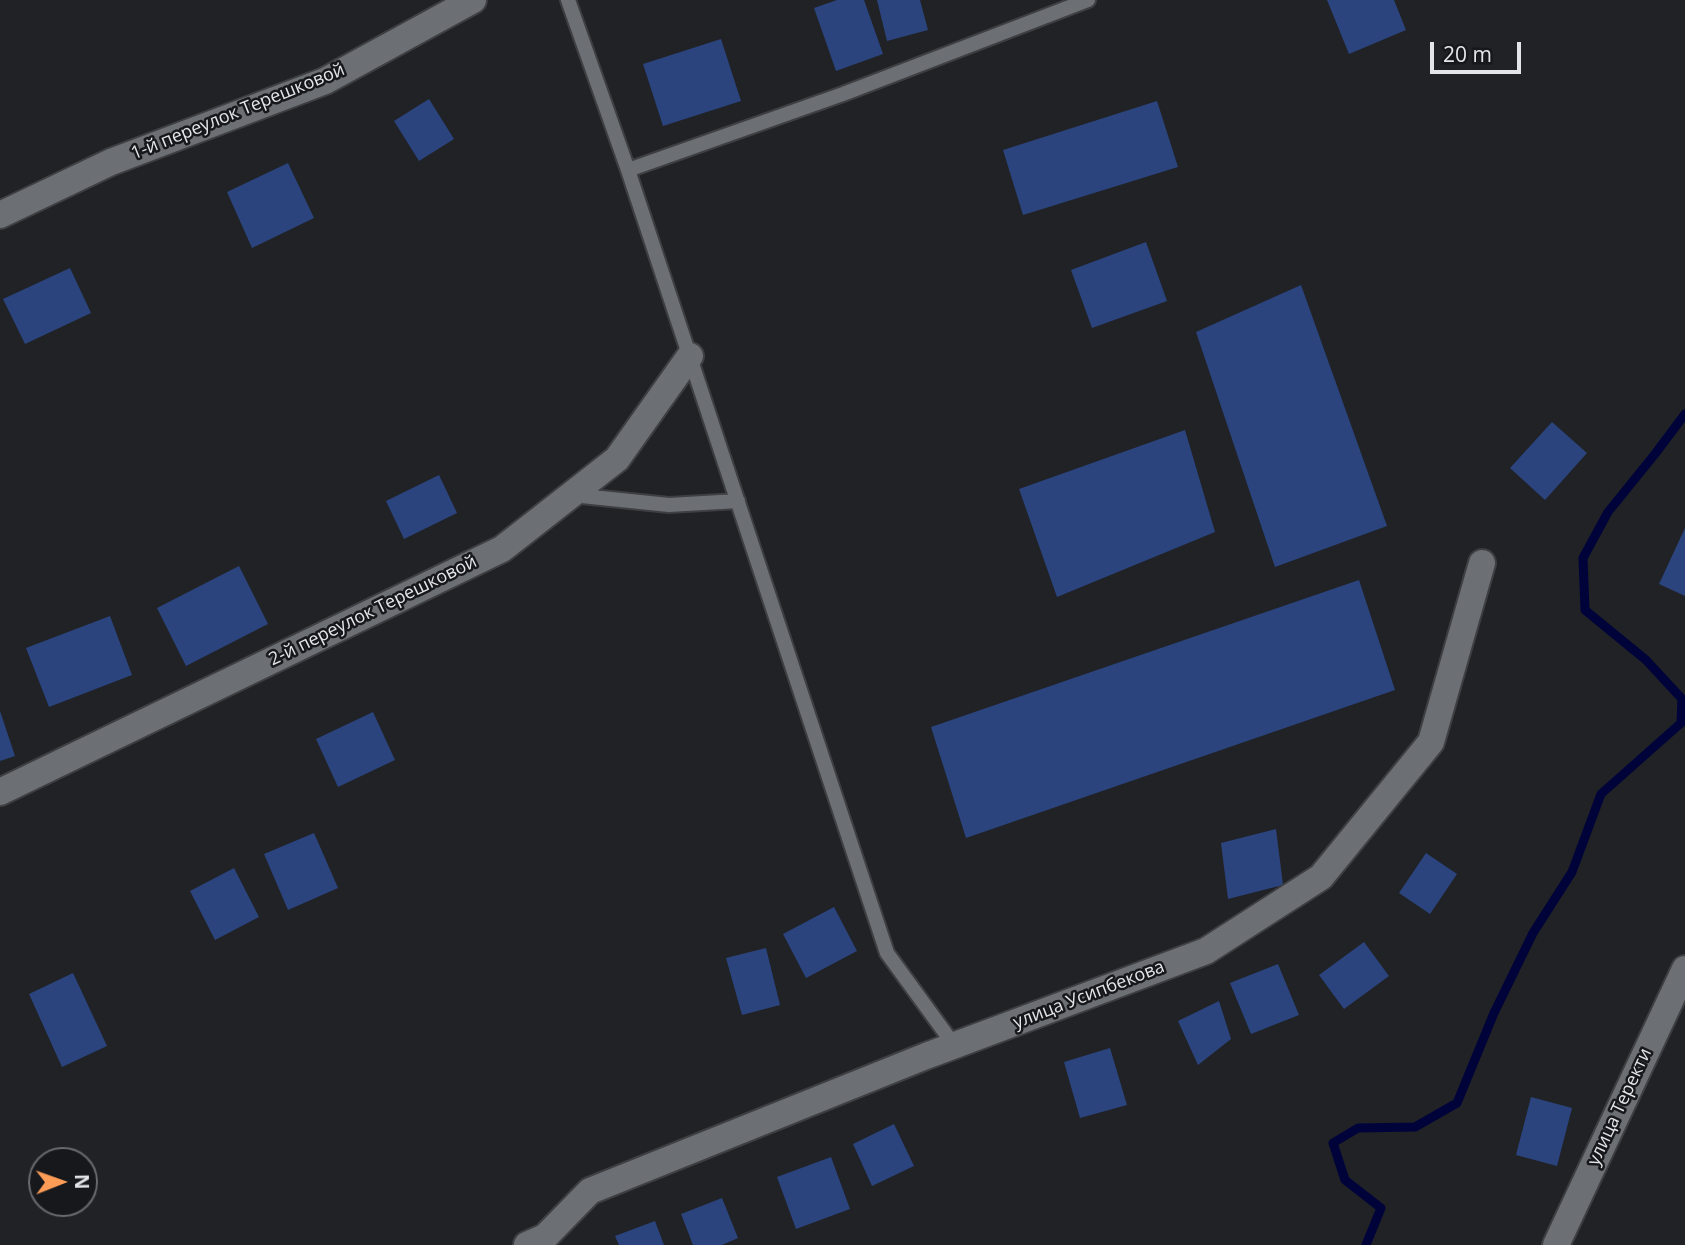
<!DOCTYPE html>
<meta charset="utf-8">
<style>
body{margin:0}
#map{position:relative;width:1685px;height:1245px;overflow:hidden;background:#202226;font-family:"Open Sans",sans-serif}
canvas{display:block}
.north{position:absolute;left:28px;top:1147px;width:70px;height:70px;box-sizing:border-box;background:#16181c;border:2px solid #686a6e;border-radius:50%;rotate:89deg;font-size:19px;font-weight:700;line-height:28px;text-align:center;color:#e4e5e8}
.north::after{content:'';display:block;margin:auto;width:24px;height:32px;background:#fd9c56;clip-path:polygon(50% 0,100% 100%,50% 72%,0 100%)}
.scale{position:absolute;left:1430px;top:42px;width:91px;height:32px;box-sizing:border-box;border:4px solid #e4e5e8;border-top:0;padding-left:9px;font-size:21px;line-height:24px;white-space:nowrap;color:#e4e5e8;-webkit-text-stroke:5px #16181c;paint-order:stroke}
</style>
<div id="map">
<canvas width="1685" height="1245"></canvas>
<div class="north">N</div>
<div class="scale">20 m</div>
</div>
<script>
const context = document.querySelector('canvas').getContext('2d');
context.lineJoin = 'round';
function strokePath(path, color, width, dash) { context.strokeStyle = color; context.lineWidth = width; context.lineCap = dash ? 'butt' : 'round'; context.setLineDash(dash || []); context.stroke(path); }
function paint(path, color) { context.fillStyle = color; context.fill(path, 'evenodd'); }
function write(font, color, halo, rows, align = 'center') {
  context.font = font + ' "Open Sans",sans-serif'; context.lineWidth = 5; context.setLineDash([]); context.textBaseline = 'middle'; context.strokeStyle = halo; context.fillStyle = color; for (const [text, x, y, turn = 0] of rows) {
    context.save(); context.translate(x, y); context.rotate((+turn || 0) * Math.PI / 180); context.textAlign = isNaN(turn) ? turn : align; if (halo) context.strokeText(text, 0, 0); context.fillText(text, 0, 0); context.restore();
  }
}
strokePath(new Path2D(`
 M1366 1245 1381 1208 1345 1180 1333 1143 1358 1128 1415 1127 1457 1103 1494 1013 1533 933 1572 872 1601 794 1681 723 1682 699 1646 660 1585 610 1583 558 1608 512 1655 454 1685 414`), '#00033a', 9);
paint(new Path2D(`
 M837 0H864L883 54 836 71 814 8Z
 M877 0H920L928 30 887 41Z
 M1327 0H1394L1406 30 1349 54Z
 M721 39 741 101 663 126 643 64Z
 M429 99 454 139 419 161 394 121Z
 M1157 101 1178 167 1023 215 1003 150Z
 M288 163 314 218 252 248 227 192Z
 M1146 242 1167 301 1092 328 1071 270Z
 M70 268 91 313 25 344 3 299Z
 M1301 285 1387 526 1275 567 1196 332Z
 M1552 422 1587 453 1545 500 1510 468Z
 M1185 430 1215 532 1057 597 1019 489Z
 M439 475 457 513 404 539 386 501Z
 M1685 528V596L1659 584Z
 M239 566 268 624 186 666 157 608Z
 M1359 580 1395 690 966 838 931 727Z
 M110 616 132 675 49 707 26 648Z
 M0 711 15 756 0 761Z
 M373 712 395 760 338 787 316 739Z
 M1276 829 1283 885 1228 899 1221 843Z
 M314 833 338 888 288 910 264 854Z
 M1426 853 1457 874 1430 914 1399 893Z
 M234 868 259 917 215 940 190 891Z
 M834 907 857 951 806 978 783 934Z
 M1364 942 1389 976 1344 1009 1319 975Z
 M766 948 780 1005 742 1015 726 958Z
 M1278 964 1299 1015 1251 1034 1230 983Z
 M73 973 107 1046 62 1067 29 994Z
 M1219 1001 1231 1039 1198 1065 1178 1021Z
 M1110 1048 1127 1105 1080 1118 1064 1062Z
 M1531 1097 1572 1108 1557 1166 1516 1155Z
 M894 1124 914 1166 872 1186 853 1144Z
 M831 1157 850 1209 796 1229 777 1177Z
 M722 1198 738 1238 722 1245H693L681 1214Z
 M655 1221 664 1245H619L615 1236Z`), '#2b447e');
const service = new Path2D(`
 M568 0 628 170 887 953 954 1045
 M628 170 843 94 1088 0
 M572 495 669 505 738 501`);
const minor = new Path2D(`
 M0 215 111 162 325 81 473 0
 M0 792 502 549 617 459 690 356
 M527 1245 545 1237 590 1191 926 1056 1206 951 1321 877 1431 742 1482 563
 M1556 1245 1685 969`);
strokePath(service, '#3e3f43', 18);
strokePath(minor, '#3e3f43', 30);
strokePath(service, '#6c6f74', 14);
strokePath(minor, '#6c6f74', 26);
write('18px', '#e4e5e8', '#16181c', [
 ["1-й переулок Терешковой",238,112,-22],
 ["2-й переулок Терешковой",373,611,-26],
 ["улица Усипбекова",1089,995,-21],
 ["улица Теректи",1620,1107,-65]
]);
</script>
